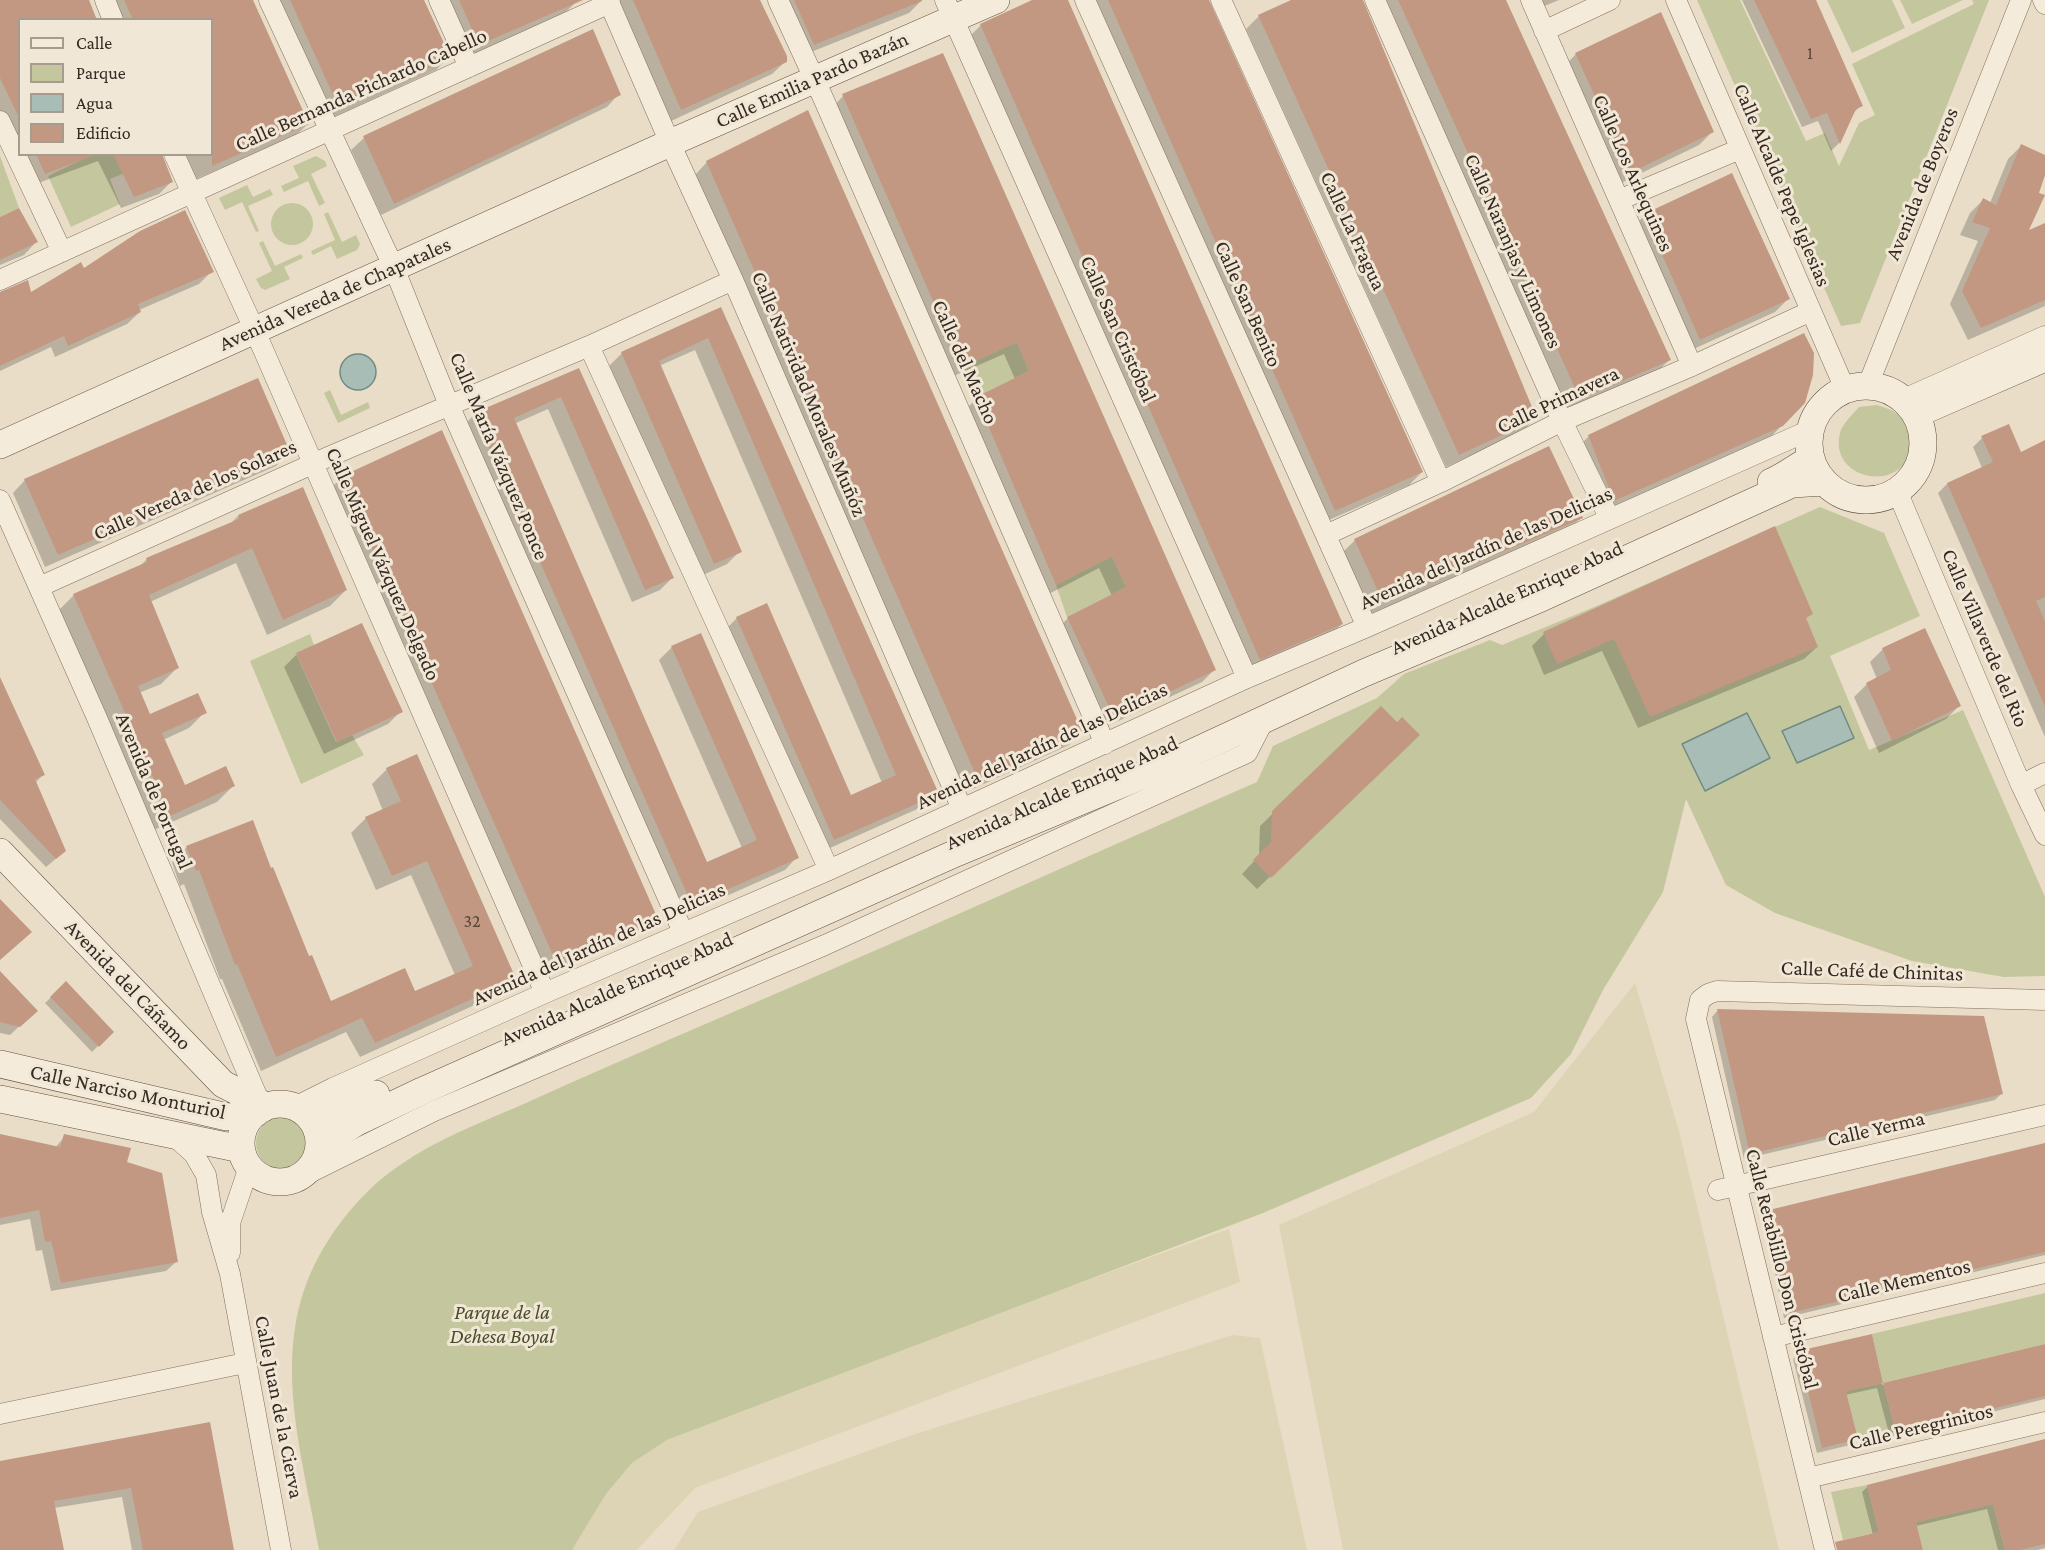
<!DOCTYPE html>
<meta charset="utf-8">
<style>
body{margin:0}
#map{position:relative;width:2045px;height:1550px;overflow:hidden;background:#e9ddc7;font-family:"Crimson Pro",serif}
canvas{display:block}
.legend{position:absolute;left:18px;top:18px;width:195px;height:138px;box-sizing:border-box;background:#f1e7d6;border:2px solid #a69b8e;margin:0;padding:8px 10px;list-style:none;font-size:18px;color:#352921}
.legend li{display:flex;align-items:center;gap:12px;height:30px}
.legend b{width:30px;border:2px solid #a69b8e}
</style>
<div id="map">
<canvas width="2045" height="1550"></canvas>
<ul class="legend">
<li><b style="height:8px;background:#f5ebda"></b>Calle</li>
<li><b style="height:16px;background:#c4c69d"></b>Parque</li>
<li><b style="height:16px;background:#a8bdb6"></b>Agua</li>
<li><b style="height:16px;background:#c29882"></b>Edificio</li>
</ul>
</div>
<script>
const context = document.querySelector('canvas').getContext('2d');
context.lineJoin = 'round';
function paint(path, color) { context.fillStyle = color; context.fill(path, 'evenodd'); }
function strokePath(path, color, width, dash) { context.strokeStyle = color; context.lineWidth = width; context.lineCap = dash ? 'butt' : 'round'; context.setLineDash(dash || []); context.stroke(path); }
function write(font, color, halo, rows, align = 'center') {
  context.font = font + ' "Crimson Pro",serif'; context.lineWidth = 6; context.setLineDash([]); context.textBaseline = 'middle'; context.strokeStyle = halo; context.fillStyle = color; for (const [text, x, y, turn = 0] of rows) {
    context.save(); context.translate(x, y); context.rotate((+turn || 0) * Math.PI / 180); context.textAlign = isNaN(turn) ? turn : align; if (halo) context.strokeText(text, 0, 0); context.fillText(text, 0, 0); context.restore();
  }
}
paint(new Path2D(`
 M1635 983 1679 1131 1779 1550H1343L1279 1225 1534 1112Z
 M1229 1229 1240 1282 695 1488 637 1550H572L606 1494 632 1463 667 1440 1057 1291Z
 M1233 1335 1260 1338 1307 1550H674L698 1512 912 1435Z`), '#ddd4b6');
paint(new Path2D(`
 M1697 0H1740L1806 141 1825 133 1839 166 1859 123 1875 115 1852 64 1974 4 1972 0H1989L1860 323 1841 326Z
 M1827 0H1892L1905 28 1852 53Z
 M1900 0H1963L1912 24Z
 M100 154H161L163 157 110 179 120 204 71 227 48 176 91 155Z
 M0 156 19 208 0 217Z
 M316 156 325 161 327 166 311 174 325 203 319 206 308 181 284 192 281 186 299 178 293 166Z
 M247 185 253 197 270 189 273 195 248 206 259 231 256 232 242 202 225 210 219 198Z
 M271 224a21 21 0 1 1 42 0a21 21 0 1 1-42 0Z
 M328 212 342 242 356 235 360 244 357 250 337 259 331 246 313 255 311 251 335 240 324 214Z
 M263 241 275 266 301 254 303 258 284 267 290 279 265 290 261 288 256 279 272 271 259 243Z
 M1017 342 1029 371 976 397 962 367Z
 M330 390 341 415 368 402 370 408 338 423 324 393Z
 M1877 405C1893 410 1910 417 1911 437 1915 496 1827 484 1840 433 1842 424 1853 414 1859 407Z
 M1820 507 1884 533 1920 616 1830 656 1869 750 1963 710 2045 897V976L2004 977 1912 961 1775 913 1726 885 1686 799 1663 892 1603 990 1571 1054 1531 1098 1263 1213 667 1440 632 1463 606 1494 572 1550H319C302 1452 268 1349 319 1256 339 1220 366 1188 400 1165 436 1140 477 1124 517 1107 585 1076 654 1046 724 1016 902 940 1079 860 1257 782L1273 746 1377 698 1404 674 1490 640 1502 645 1599 605Z
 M1112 556 1126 587 1067 617 1056 585Z
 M310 634 314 645 296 654 336 742 352 735 364 755 301 784 250 661Z
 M256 1143a27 27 0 1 1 54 0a27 27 0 1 1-54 0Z
 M2045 1293V1344L1883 1383 1896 1432 1858 1439 1846 1391 1883 1383 1872 1334Z
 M1867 1485 1879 1532 1843 1540 1831 1492Z
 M1993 1504 2005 1550H1923L1916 1522Z`), '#c4c69d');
const water = new Path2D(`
 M340 372a18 18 0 1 1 36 0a18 18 0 1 1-36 0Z
 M1840 706 1854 738 1797 763 1782 731Z
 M1747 713 1770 758 1705 791 1682 744Z`);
paint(water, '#a8bdb6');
strokePath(water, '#708b82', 1.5);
paint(new Path2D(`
 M0 0H87L20 20V154H156L171 182 159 194 121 208 98 161 33 185 0 116Z
 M106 0H251L308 124 295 136 189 182 177 154H212V20H115Z
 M272 0H423L449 57 436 70 327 120Z
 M441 0H576L577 1 564 14 466 57Z
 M616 0H759L786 61 772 74 669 122Z
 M775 0H922L909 13 801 56Z
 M1036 0H1067L1342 624 1329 636 1247 671 968 38 981 25Z
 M1090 0H1209L1422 472 1409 485 1322 523Z
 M1295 0H1362L1535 418 1523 431 1446 467 1246 29 1259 16Z
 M1379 0H1505L1669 360 1656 373 1567 411Z
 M1532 0H1559L1537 9Z
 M1742 0H1815L1861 106 1852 114 1839 143 1831 151 1818 121 1802 127Z
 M593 31 619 94 607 107 381 215 351 150 364 138Z
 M1576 54 1712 132 1699 145 1617 185 1563 67Z
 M943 55 1214 670 1202 682 1101 729 1055 631 1068 618 1112 596 1099 568 1043 597 964 411 977 398 1015 379 1004 354 949 378 831 109 843 96Z
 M2021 146 2045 156V170L2026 233 2045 225V306L1968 340 1950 304 1978 241 1960 235 1970 213 1983 200 1990 203 2008 159Z
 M707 162 1081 732 1069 745 966 792 695 175Z
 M1645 215 1788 299 1775 312 1687 352 1632 228Z
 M0 218 36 242 24 255 0 265Z
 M83 271H212L199 284 139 310 140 312 127 324 55 357 51 347 0 371V294H30Z
 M720 309 937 794 924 806 821 852 724 631 737 618 850 797 882 783 695 350 659 366 740 551 727 564 701 576 609 366 622 353Z
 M578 370 673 577 660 590 632 602 548 409 514 424 707 864 742 848 659 660 672 647 797 857 785 870 679 917 462 427 475 414Z
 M1782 425 1769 439 1602 512 1576 449 1589 436Z
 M1982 438 2020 454H2045V737L1938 493 1947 484 1982 468 1973 447Z
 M289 453 276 466 45 567 13 493 25 480Z
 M341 478 657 919 644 931 543 974 328 491Z
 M238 516 346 590 330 606 267 635 236 563 150 602 177 668 161 684 139 693 149 716 205 712 189 728 163 740 184 787 233 786 217 802 154 830 58 611 74 595 138 568 146 560 230 524Z
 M1581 518 1568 530 1370 614 1342 553 1355 540Z
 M1811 613 1805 619 1817 647 1804 659 1638 728 1602 651 1544 675 1532 646 1544 634Z
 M1883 649 1959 706 1946 719 1879 753 1854 697 1867 684 1877 679 1870 662Z
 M297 654 401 711 388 724 324 754 284 667Z
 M0 681 43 775 35 783 65 851 46 867 0 819Z
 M1381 708 1405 748 1257 889 1242 874 1259 856 1260 826Z
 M387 769 514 979 499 994 360 1057 346 1032 261 1071 222 979H220L184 884 180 886 172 862 187 847 270 870 308 958 330 1003 414 993 455 975 411 875 376 890 351 833 366 818 383 811 372 784Z
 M0 973 26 1020 10 1035 0 1033Z
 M66 983 112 1032 92 1052 45 1003Z
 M1717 1011 2001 1094 1995 1100 1744 1159 1712 1017Z
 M0 1135 55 1148 65 1136 125 1163 176 1262 166 1271 51 1291 42 1250 36 1251 30 1219 0 1225Z
 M2045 1144V1255L1784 1318 1764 1218 1770 1212Z
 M1871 1336 1882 1385 2045 1346V1399L1890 1437 1877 1388 1845 1395 1856 1439 1850 1445 1817 1453 1793 1359 1799 1353Z
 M209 1424 233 1550H132L122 1497 54 1508 63 1550H0V1463Z
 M2045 1441V1548L2037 1550H1998L1987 1509 1916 1526 1922 1550H1838L1873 1535 1862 1492 1868 1486Z`), '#0003');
paint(new Path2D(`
 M0 0H89L97 20H20V120L0 78Z
 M124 0H253L309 124 212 166V20H133Z
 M290 0H424L451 58 339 108Z
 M459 0H583L479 45Z
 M633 0H760L787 56V62L681 110Z
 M794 0H922V1L814 45Z
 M1032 0H1068L1343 624 1260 660 980 24Z
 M1108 0H1209L1423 472 1335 511Z
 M1291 0H1363L1537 419 1459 455 1258 15Z
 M1398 0H1506L1671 360 1580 399Z
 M1754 0H1816L1863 106 1856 109 1840 144 1827 113 1811 119Z
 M1661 12 1714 132 1630 173 1575 53Z
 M593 29 621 95 394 204 363 136Z
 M943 53 1216 670 1114 718 1067 617 1126 587 1112 556 1056 585 976 397 1029 371 1017 342 962 367 842 94Z
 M808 110 1083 733 978 780 706 161Z
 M2021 144 2045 155V175L2039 193 2045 195 2029 230 2045 223V300L1981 328 1962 291 1990 228 1972 222 1983 198 1996 205Z
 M36 154H92V156L45 174Z
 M113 154H162L173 182 134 197Z
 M1732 173 1790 299 1700 340 1644 214Z
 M19 208 38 242 0 260V217Z
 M185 210 214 272 138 304 141 312 68 346 64 336 0 366V292L28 280 31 292 81 262 84 268 140 231Z
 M721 307 939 794 834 840 736 617 767 603 851 795 896 775 708 338 659 361 742 552 714 564 621 352Z
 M1804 333 1814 353 1813 375 1805 403 1783 426 1614 501 1588 435Z
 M579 368 674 578 645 590 561 397 514 418 707 862 757 840 671 646 701 633 799 858 692 905 474 413Z
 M258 378 291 454 58 555 24 479Z
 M2009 424 2021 452 2045 440V597L2036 601 2045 621V707L1947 483 1993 462 1981 436Z
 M442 430 658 919 556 962 340 477Z
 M1549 446 1583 518 1383 602 1354 539Z
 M303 487 347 590 283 620 252 548 149 595 179 668 138 686 150 714 198 693 207 713 162 733 185 785 226 766 235 786 170 816 73 594 147 562 146 558 239 519 238 515Z
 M1775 526 1813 614 1806 618 1818 647 1650 717 1614 639 1557 664 1543 632Z
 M362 623 403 712 337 742 296 653Z
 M1925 628 1961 706 1892 741 1866 683 1891 670 1882 648Z
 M0 677 45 775 35 779 66 851 56 859 0 800Z
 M1381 706 1397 722 1402 717 1420 735 1271 878 1253 860 1271 842 1272 811Z
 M417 754 516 979 375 1043 362 1018 276 1057 237 964 235 965 199 870 196 871 186 846 253 820 271 868 273 867 309 956 312 955 331 1001 405 968 415 991 473 966 427 861 392 876 365 817 401 801 386 768Z
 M0 899 32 932 0 960Z
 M0 971 38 1011 20 1027 0 1022Z
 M66 981 114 1032 99 1047 50 997Z
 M1717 1009 1984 1016 2003 1094 1750 1154Z
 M0 1134 60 1147 64 1134 131 1148 127 1162 162 1173 178 1262 61 1283 51 1241 45 1242 39 1210 0 1218Z
 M2045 1143V1252L1790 1313 1769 1210Z
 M1872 1334 1883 1383 1846 1391 1858 1439 1822 1448 1798 1351Z
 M2045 1344V1396L1896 1432 1883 1383Z
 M210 1422 234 1550H143L131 1488 54 1501 64 1550H0V1461Z
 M2045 1439V1544L2020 1550H2005L1993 1504 1916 1522 1923 1550H1837L1835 1542 1879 1532 1867 1485Z`), '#c29882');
const street = new Path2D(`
 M105 0 113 20
 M269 0 394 268 449 405 683 932
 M439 0 469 67
 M608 0 670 143 733 280 962 809
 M778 0 824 100 1105 744
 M945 0 1247 678
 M1085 0 1367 627
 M1221 0 1441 482
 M1375 0 1562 421 1610 519
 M1531 0 1692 366
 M1676 0 1845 389
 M2043 0 2045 4
 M1544 31 1610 0
 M0 121 62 252
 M174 154 255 331 545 993
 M1619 200 1740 149
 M0 280 610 3
 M589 346 829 870
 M1868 385 2021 0
 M1904 399 2045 336
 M1897 491 2021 785 2045 835
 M0 500 97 718 260 1103
 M1326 535 1441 482 1562 421 1692 366 1811 311
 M39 587 328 457 589 346 733 280
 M2021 785 2045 773
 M295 1107 333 1088 545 993 829 870 1247 678 1367 627 1810 430
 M174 1136 194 1154 206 1175 212 1212 230 1274 281 1550
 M305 1175 434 1111 825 945 1247 753 1264 720
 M1718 1190 2045 1115
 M230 1253V1223L249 1167
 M1773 1337 2045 1273
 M0 1414 245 1363
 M1808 1478 2045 1422
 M1825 1550 1696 1019 1700 1000 1708 994 1717 991 2045 1000`);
const secondary = new Path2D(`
 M1809 443a57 57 0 1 1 114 0a57 57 0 1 1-114 0Z
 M1916 414 2045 358
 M0 445 670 143 996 0
 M1771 482C1786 476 1797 466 1811 459
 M0 852 223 1084 260 1103 264 1108
 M0 1064 227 1117 256 1113
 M0 1099 241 1149
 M241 1143a39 39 0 1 1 78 0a39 39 0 1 1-78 0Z
 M309 1117 341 1109 376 1094
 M318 1154 336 1135 357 1122 422 1091 956 853 1153 771 1364 673 1541 598 1792 484 1824 482`);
strokePath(street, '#826f5f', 21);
strokePath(secondary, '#645142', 28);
strokePath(street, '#f5ebda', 20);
strokePath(secondary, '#f5ebda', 27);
write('18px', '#584539', null, [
 ["1",1810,53],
 ["32",472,921]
]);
write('21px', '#352921', '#f1e7d6', [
 ["Calle Emilia Pardo Bazán",812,80,-24],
 ["Calle Bernanda Pichardo Cabello",361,90,-24],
 ["Calle Los Arlequines",1633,173,66],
 ["Avenida de Boyeros",1922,184,-68],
 ["Calle Alcalde Pepe Iglesias",1782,185,67],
 ["Calle La Fragua",1353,231,65],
 ["Calle Naranjas y Limones",1513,251,66],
 ["Avenida Vereda de Chapatales",335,294,-24],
 ["Calle San Benito",1248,304,66],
 ["Calle San Cristóbal",1118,329,66],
 ["Calle del Macho",965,362,66],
 ["Calle Natividad Morales Muñóz",809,394,67],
 ["Calle Primavera",1558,400,-25],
 ["Calle María Vázquez Ponce",499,456,67],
 ["Calle Vereda de los Solares",195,490,-24],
 ["Avenida del Jardín de las Delicias",1486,548,-24],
 ["Calle Miguel Vázquez Delgado",383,564,66],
 ["Avenida Alcalde Enrique Abad",1507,598,-24],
 ["Calle Villaverde del Rio",1985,638,67],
 ["Avenida del Jardín de las Delicias",1042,746,-25],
 ["Avenida de Portugal",154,791,67],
 ["Avenida Alcalde Enrique Abad",1062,793,-24],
 ["Avenida del Jardín de las Delicias",599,944,-24],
 ["Calle Café de Chinitas",1872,971,2],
 ["Avenida del Cáñamo",128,985,46],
 ["Avenida Alcalde Enrique Abad",617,989,-24],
 ["Calle Narciso Monturiol",128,1092,12],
 ["Calle Yerma",1876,1129,-13],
 ["Calle Retablillo Don Cristóbal",1782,1269,76],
 ["Calle Mementos",1904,1281,-13],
 ["Calle Juan de la Cierva",279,1407,79],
 ["Calle Peregrinitos",1921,1427,-13]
]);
write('italic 21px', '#484e2a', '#f1e7d6', [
 ["Parque de la",502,1313],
 ["Dehesa Boyal",502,1337]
]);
</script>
